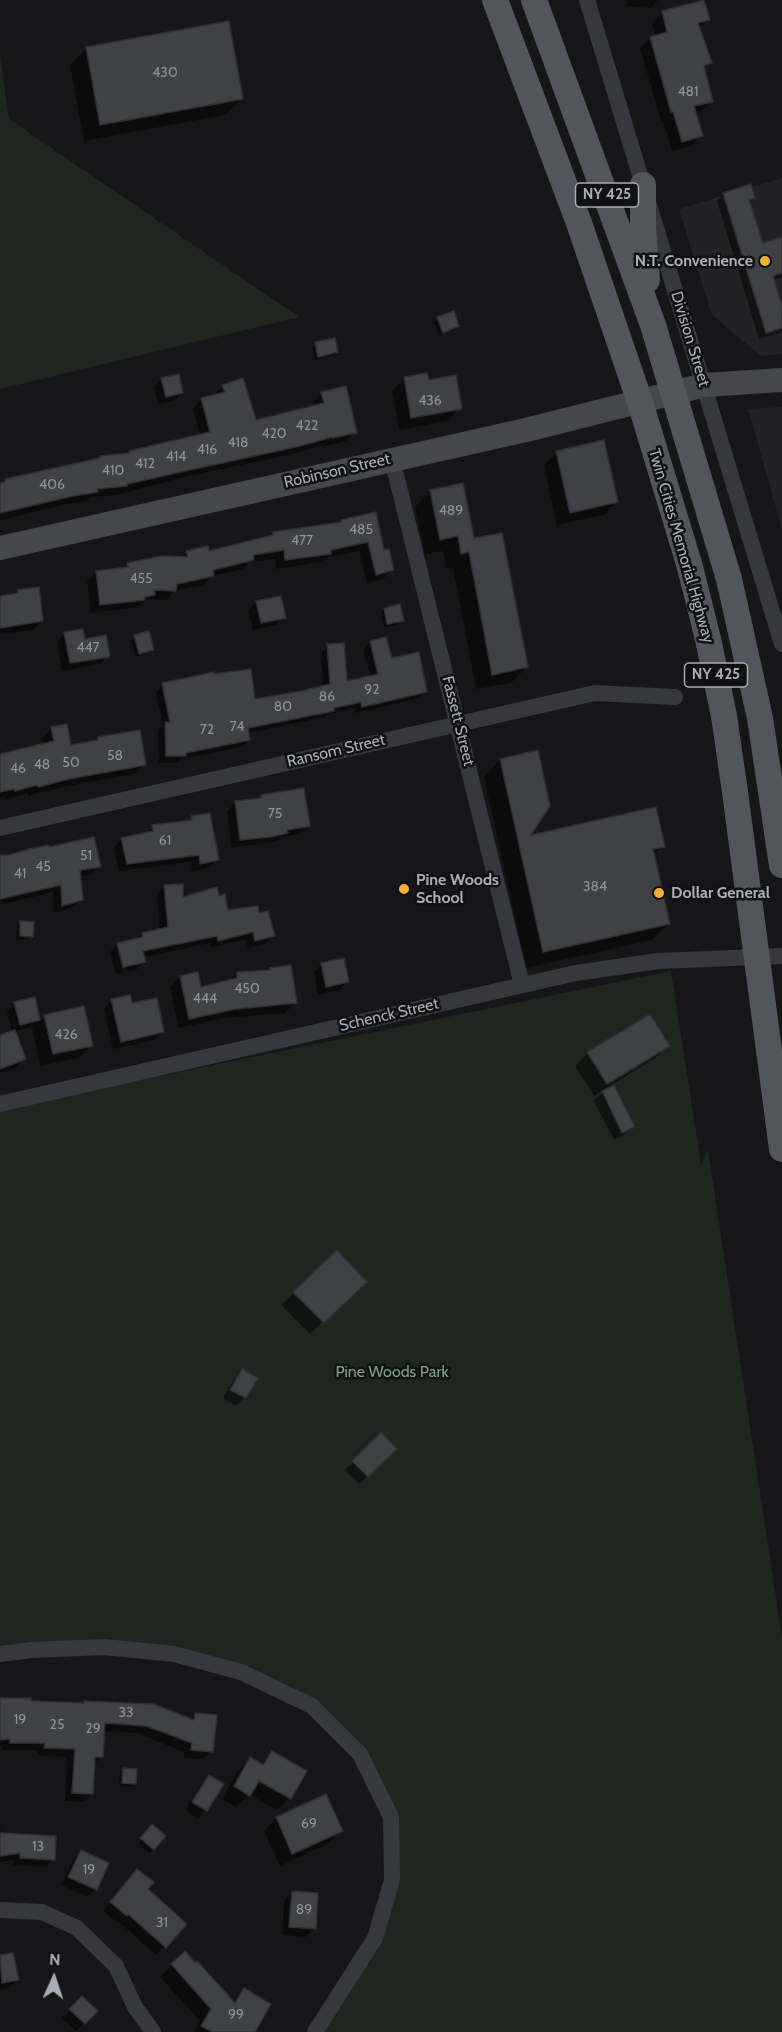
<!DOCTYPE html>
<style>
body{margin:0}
#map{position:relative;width:782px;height:2032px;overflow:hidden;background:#161618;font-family:Cabin,sans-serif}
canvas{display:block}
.north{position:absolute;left:24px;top:1948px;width:60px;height:60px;-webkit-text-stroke:4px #111113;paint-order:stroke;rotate:3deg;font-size:16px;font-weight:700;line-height:24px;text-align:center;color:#a8adb8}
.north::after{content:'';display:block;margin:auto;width:21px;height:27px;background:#a8adb8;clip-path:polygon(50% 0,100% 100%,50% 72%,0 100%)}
</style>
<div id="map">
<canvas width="782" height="2032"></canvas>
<div class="north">N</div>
</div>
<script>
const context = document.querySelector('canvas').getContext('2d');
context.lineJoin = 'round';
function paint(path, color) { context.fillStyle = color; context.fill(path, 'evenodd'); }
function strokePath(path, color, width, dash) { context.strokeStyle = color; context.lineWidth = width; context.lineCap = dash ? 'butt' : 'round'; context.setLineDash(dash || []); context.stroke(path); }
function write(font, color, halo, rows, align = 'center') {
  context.font = font + ' Cabin,sans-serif'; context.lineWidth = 5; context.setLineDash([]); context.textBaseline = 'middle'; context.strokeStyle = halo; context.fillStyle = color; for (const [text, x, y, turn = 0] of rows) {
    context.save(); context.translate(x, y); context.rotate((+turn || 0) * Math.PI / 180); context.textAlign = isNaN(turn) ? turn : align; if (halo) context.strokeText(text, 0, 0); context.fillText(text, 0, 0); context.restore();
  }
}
paint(new Path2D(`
 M782 178V354L761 356 712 315 679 209Z
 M782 407V529L748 409Z`), '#222225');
paint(new Path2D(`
 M0 56 9 119 299 317 0 389Z
 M671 971 701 1164 708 1150 782 1637V2032H315L375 1938 392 1880 391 1817 360 1754 312 1706 174 1654H0V1109Z`), '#1e261f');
paint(new Path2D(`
 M627 0H658L651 8 626 6Z
 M662 13 708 19 698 29 711 63 703 70 711 101 701 111 694 113 701 136 691 146 672 151 663 121H661L640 48 651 38 656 36 652 23Z
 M87 48 242 99 225 115 84 141 70 65Z
 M724 194 754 198 749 203 762 244 782 238V277L773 280 782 310V331L780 333 759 339 717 201Z
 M453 313 458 326 454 330 439 335 434 322 437 319Z
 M316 344 336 352 333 355 315 360 312 347Z
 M405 378 427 382 460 408 448 421 399 430 392 391Z
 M162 379 182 393 173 401 158 404 154 387Z
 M223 386 255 422 314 407 313 402 322 393 355 432 346 441 323 447V445L289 455 188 476 116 495 91 497 87 501 63 505 0 520V484L5 480 98 460 101 457 128 455 130 452 200 436 193 409 202 399 214 395Z
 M557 453 616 502 604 515 557 525 544 465Z
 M431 491 473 540 527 667 511 683 476 689 453 567 446 569 443 551 425 554 415 507Z
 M342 521 383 552 392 570 383 579 367 583 359 551 325 558 320 562 276 569 275 559 249 562 243 569 212 576 203 585 174 591 166 600 149 599 134 608 91 613 87 581 97 572 122 569 128 564 181 558 187 552 207 553 269 538 273 534 339 524Z
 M18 591 42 621 33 630 0 634V598L14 595Z
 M257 602 284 617 276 625 253 630 248 610Z
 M385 609 402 620 398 624 384 627 381 613Z
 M65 634 84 641 108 656 100 664 62 671 57 642Z
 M135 636 152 649 148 653 136 657 131 640Z
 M371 642 426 692 418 699 355 713 354 708 328 714 325 717 247 733 249 739 242 747 181 759 177 763H159L158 730 163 726 156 692 163 685 254 701 323 687 321 653 328 646 345 683 371 677 363 650Z
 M52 728 69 747 95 742 99 739 144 764 135 774 58 788 28 796V793L5 800 4 797 0 798V756L43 745 42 738Z
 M500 760 528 837 663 846 653 856 668 924 652 940 526 968 484 777Z
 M262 796 309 826 300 834 281 837 278 841 232 848 227 811 236 802 259 800Z
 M192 818 217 860 209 868 192 871 191 862 119 871 114 848 122 839 145 835 153 827 188 822Z
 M0 857 99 866 91 875 79 876 81 899 73 907 54 913 53 892 0 905Z
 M165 886 182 899 227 912 258 915 273 936 265 944 248 948 245 939 211 948 210 943 143 957 144 962 136 970 126 972 120 948H117L123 973 115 974 110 952 118 944 136 940 142 934 160 930 157 894Z
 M21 923 32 936 28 940H16L17 926Z
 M322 964 347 982 339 990 318 995 314 972Z
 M271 969 295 1003 285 1013 225 1018 179 1028 170 987 180 977 200 988 229 982 237 973 269 971Z
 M34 999 39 1022 45 1017 91 1046 78 1058 40 1066 32 1027 14 1031 24 1059 16 1067 0 1073V1036L12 1032 7 1012 15 1004Z
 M112 1000 131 1004 162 1032 154 1040 113 1049 104 1009Z
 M650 1016 668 1046 655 1058 594 1096 575 1066 588 1053Z
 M603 1092 633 1127 624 1135 614 1140 594 1101Z
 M294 1293 352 1294 310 1334 281 1305Z
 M243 1371 256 1378 244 1398 236 1406 223 1398 234 1379Z
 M381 1434 395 1449 359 1484 345 1470Z
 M0 1700 190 1720 195 1714 211 1751 203 1759 184 1758V1752L137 1733 103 1731 101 1757 93 1765 92 1794 84 1802 65 1801 67 1757 37 1755V1750H2V1746H0Z
 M272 1753 290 1798 277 1810 249 1794 236 1807 222 1799 237 1772 250 1759 260 1765Z
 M123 1770 135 1783 131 1787 119 1786 120 1774Z
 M209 1777 206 1810 198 1819 185 1810 201 1785Z
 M325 1796 341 1831 329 1843 280 1866 264 1831 276 1818Z
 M0 1826 1 1835 54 1859 46 1867 13 1865V1860L0 1862Z
 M149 1830 153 1849 149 1853 138 1843Z
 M81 1852 96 1889 87 1897 61 1885 73 1860Z
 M137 1871 146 1889 185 1924 156 1955 119 1922 118 1923 103 1911Z
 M293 1892 314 1928 306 1937 282 1935 284 1901Z
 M12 1954 17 1980 9 1988 0 1990V1956Z
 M185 1954 232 2002 244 1990 253 2032H194L200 2021 160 1977Z
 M82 1998 96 2011 76 2031 62 2018Z`), '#0007');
const building = new Path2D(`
 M704 0 710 20 698 23 712 63 704 66 713 102 694 106 703 136 682 142 673 112H671L650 37 667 32 662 11Z
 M229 21 243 99 100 125 86 47Z
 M751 184 755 198 749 200 763 243 782 237V273L773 276 782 305V328L766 333 723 193Z
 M454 311 459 326 443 333 437 317Z
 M335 338 338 352 318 357 315 342Z
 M427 373 429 380 456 375 462 409 411 418 404 377Z
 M179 374 183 393 166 397 161 378Z
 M243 378 256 420 324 403 321 392 346 386 357 433 332 438V437L300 446 199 468 127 484V486L97 489 98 492 73 496 0 513V483L5 482V479L100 458V456L130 453 129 451 210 432 201 398 225 392 222 385Z
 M604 440 618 502 570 513 556 451Z
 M463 483 474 538 502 533 528 667 492 675 469 552 461 554 458 536 440 540 430 490Z
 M376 512 384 550 389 549 394 570 376 575 368 542 331 550V554L285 560 284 550 253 555 254 560 213 570 214 576 177 584 176 591 154 590 155 595 145 597V600L100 605 96 571 128 567 127 563 162 556 188 557 186 551 208 546 209 551 273 535 272 532 342 522 341 520Z
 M39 587 43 621 0 628V596L18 593 17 590Z
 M281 596 286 618 261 623 256 601Z
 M400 604 404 621 387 624 384 608Z
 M83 629 85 639 106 635 110 657 70 663 64 632Z
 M149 631 154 650 139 654 134 635Z
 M386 637 392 658 419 652 427 692 362 707 361 702 334 708V711L248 728 250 740 186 753V756H166L165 722H170L162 683 214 672V674L251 669 255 699 302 691 330 684 327 644 344 643 347 681 378 674 370 641Z
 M67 724 71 745 98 740V737L140 730 146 765 69 779 38 787 37 785 15 791 14 789 0 792V754L54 741 51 727Z
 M538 750 550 806 531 835 656 807 665 847 653 849 670 924 543 952 500 759Z
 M304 788 310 826 287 830 288 833 270 837 240 840 235 801 262 798 261 795Z
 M210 813 219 860 200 864 199 855 127 864 121 838 153 831 152 825 192 820 191 816Z
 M94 837 101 867 80 870 83 900 62 906 61 885 0 899V855H9L30 849 48 845 49 847Z
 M183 884V897L217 887 219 896 225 894 228 910 258 906 259 913 268 911 275 936 255 941 253 932 218 941 217 936 143 951 146 962 123 967 117 943 143 937 142 933 168 927 164 885Z
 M20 921 34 922 33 937 20 936Z
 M344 958 349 982 326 987 321 963Z
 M291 965 297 1003 236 1009 189 1019 180 976 198 972 201 987 237 978V972L271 970 270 968Z
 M130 995 132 1003 157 998 164 1032 121 1042 111 999Z
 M35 997 40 1020 20 1025 14 1002Z
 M84 1006 93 1046 53 1054 44 1015Z
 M650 1014 670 1046 607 1084 587 1052Z
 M15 1030 26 1059 0 1069V1035Z
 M614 1085 635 1127 622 1133 602 1091Z
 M337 1250 367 1282 324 1323 293 1292Z
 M242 1369 258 1378 246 1398 230 1390Z
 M381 1432 397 1449 368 1477 352 1461Z
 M0 1698H31V1701L84 1703V1701L153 1704 194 1720 195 1713 217 1715 213 1752 191 1750 192 1743 146 1726 105 1723 103 1757H95L93 1794 72 1793 75 1749 44 1748 45 1743H10V1739L0 1740Z
 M272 1751 307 1771 291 1799 259 1781 250 1796 234 1786 250 1757 263 1765Z
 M123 1768 137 1769 136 1784 122 1783Z
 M209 1775 224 1784 207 1811 192 1802Z
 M326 1794 343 1831 292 1854 276 1817Z
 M152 1824 166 1836 154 1850 140 1838Z
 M0 1833 56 1836 55 1860 20 1858V1853L0 1856Z
 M81 1850 109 1863 97 1890 68 1877Z
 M137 1869 154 1882 148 1889 187 1924 166 1948 128 1914 127 1916 110 1902Z
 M292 1891 318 1893 316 1929 289 1927Z
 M185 1951 195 1963 197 1961 235 2003 244 1988 271 2004 255 2032H212L201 2026 211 2009 171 1964Z
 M13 1953 19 1980 2 1983 0 1955Z
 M82 1996 98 2011 85 2024 69 2009Z`);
paint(building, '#404145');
strokePath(building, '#303034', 1.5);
strokePath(new Path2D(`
 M587 0 782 644
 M392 459 522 985
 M0 828 595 693 675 697
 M0 1104 576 973 658 961 782 956
 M0 1654 32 1650 104 1647 174 1654 241 1672 312 1706 360 1754 391 1817 392 1880 375 1938 315 2032
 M0 1910 42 1912 77 1928 116 1966 135 2007 153 2032`), '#37383d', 16);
strokePath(new Path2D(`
 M0 548 526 430 705 385 782 380`), '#45474d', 24);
strokePath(new Path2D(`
 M495 0 579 223 640 402 690 567 708 639 724 716 735 792 782 1149
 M534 0 653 325 729 579 760 718 782 865
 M643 185V228L647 280`), '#53555c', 26);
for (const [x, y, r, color] of [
 [765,261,6,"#f2b134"],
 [404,889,6,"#f2b134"],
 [659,893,6,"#f2b134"]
]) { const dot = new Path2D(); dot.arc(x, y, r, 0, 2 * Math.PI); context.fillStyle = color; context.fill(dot); strokePath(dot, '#111113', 2); }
write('14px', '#8e929b', null, [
 ["430",165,73],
 ["481",688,92],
 ["436",430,401],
 ["422",307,426],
 ["420",274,434],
 ["418",238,443],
 ["416",207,450],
 ["414",176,457],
 ["412",145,464],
 ["410",113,471],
 ["406",52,485],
 ["489",451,511],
 ["485",361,530],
 ["477",302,541],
 ["455",141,579],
 ["447",88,648],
 ["92",372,690],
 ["86",327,697],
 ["80",283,707],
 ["74",237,727],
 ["72",207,730],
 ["58",115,756],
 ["50",71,763],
 ["48",42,765],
 ["46",18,769],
 ["75",275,814],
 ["61",165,841],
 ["51",86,856],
 ["45",43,867],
 ["41",20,874],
 ["384",595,887],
 ["450",247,989],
 ["444",205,999],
 ["426",66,1035],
 ["33",126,1713],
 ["19",20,1720],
 ["25",57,1725],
 ["29",93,1729],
 ["69",309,1824],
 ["13",38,1847],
 ["19",89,1870],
 ["89",304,1910],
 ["31",162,1923],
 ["99",236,2015]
]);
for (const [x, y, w] of [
 [607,195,63],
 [716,675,63]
]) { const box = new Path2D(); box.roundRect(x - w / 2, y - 12, w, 24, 4.5); context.fillStyle = '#111113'; context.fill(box); strokePath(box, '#a8adb8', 1.5); }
write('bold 15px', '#a8adb8', null, [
 ["NY 425",607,195],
 ["NY 425",716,675]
]);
write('bold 16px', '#a8adb8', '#111113', [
 ["N.T. Convenience",753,261,"right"],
 ["Pine Woods",416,880],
 ["School",416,898],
 ["Dollar General",671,893]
], 'left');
write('16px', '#a8adb8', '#111113', [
 ["Division Street",690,339,73],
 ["Robinson Street",337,471,-13],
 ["Twin Cities Memorial Highway",681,546,74],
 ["Fassett Street",458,721,76],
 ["Ransom Street",336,751,-13],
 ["Schenck Street",389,1015,-13]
]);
write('16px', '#7fa381', '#111113', [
 ["Pine Woods Park",392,1372]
]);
</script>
